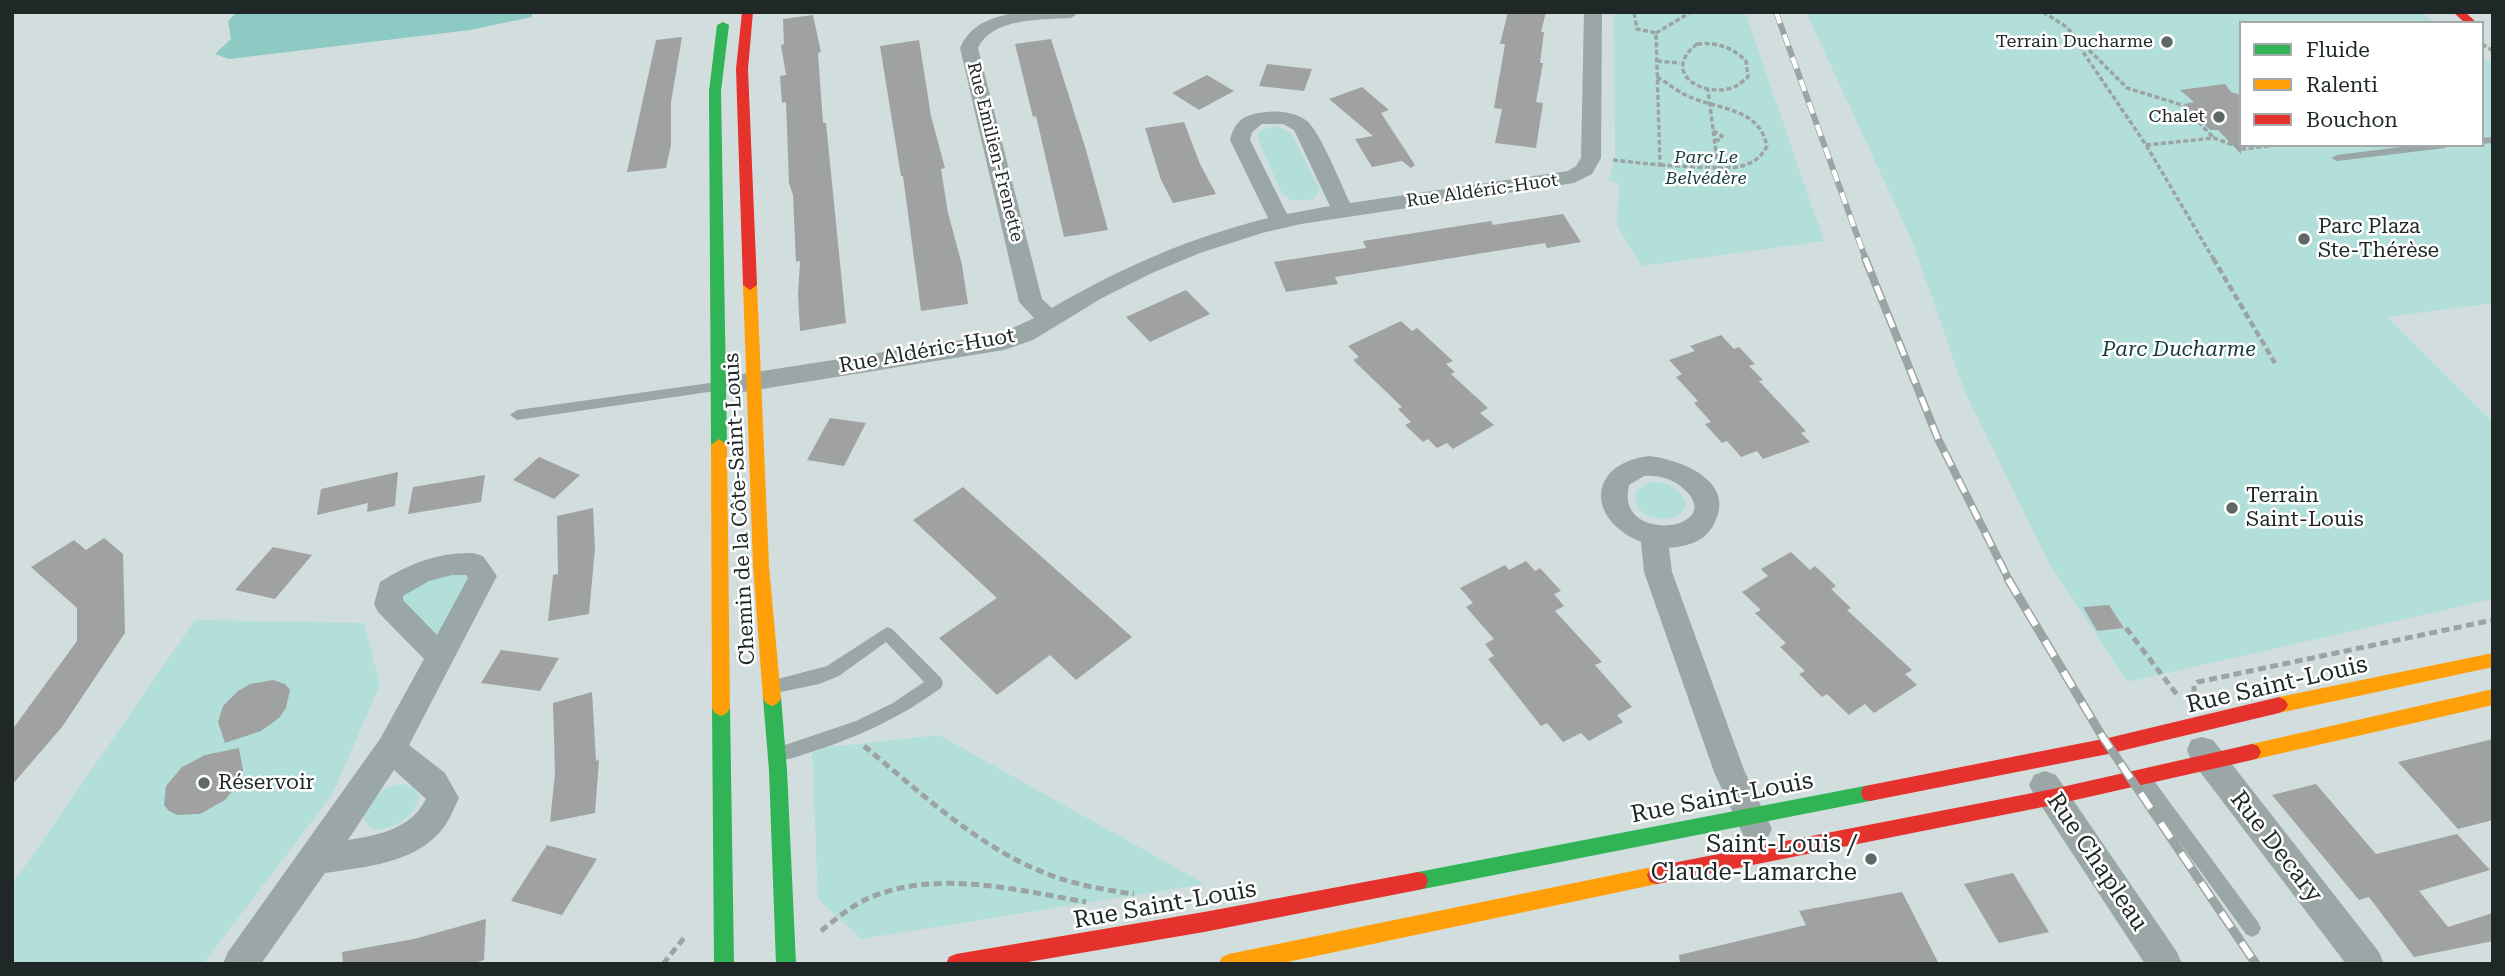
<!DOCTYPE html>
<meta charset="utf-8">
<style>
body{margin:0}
#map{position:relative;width:2505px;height:976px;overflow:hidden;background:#d2dedd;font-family:"Roboto Serif",serif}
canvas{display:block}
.frame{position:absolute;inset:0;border:14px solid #1f2827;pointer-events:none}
.legend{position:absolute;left:2239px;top:21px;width:245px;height:126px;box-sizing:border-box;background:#fff;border:2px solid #a5a9a9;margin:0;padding:9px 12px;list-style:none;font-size:21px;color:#1f2827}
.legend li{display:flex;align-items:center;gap:14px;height:35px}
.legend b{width:35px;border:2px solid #a5a9a9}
</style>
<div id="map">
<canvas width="2505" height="976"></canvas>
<div class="frame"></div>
<ul class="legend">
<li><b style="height:9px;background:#30b455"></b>Fluide</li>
<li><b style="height:9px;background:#ff9f0a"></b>Ralenti</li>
<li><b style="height:9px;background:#e5322d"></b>Bouchon</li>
</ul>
</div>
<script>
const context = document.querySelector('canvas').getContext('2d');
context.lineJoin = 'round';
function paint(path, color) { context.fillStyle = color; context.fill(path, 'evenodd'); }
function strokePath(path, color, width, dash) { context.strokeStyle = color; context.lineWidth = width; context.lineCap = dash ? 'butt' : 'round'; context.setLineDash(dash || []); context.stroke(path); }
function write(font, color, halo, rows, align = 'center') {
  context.font = font + ' "Roboto Serif",serif'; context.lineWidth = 5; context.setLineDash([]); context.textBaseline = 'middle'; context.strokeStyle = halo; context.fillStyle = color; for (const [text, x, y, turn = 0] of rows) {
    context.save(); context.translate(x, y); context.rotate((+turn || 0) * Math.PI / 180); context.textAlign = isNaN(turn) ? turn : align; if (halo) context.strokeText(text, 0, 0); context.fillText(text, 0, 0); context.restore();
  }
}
paint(new Path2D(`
 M1614 12H1745L1824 241 1642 266 1617 226 1619 183 1608 181 1615 161Z
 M1806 12H2421L2436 23H2241V145H2482V57L2493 65V303L2388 317 2493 422V599L2127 682 2049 563 1964 390 1913 243Z
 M1276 126 1291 133 1320 190 1313 199 1293 201 1282 194 1257 137 1261 130Z
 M1651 482C1667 481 1681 488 1686 504L1680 515C1662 524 1630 516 1636 491Z
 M456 568 475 577 439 639 399 599V593Z
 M195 620 364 623 380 685 332 795 203 964H12V885Z
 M939 735 1205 884 861 939 818 899 812 749Z
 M400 784C441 789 404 834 372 829L364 819C364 799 382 788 400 784Z`), '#b3dfda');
paint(new Path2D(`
 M237 12H532V17L470 30 229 59 215 54 231 39 228 21Z`), '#8dcac4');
paint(new Path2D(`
 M1508 12H1546L1541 32H1544L1540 63H1543L1536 102 1543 103 1536 148 1495 143 1502 109 1494 108 1505 44H1500Z
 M813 15 821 52 818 53 823 123H826L846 323 800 331 798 295 800 261 796 262 793 195 789 183 786 102 782 103 780 76 786 75 781 45 784 44 783 19Z
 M682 37 671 102V145L666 168 627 172 656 40Z
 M1051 39 1086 150 1108 230 1064 237 1036 116 1033 117 1015 44Z
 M919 40 931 116 945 168 941 169 948 213 962 265 968 304 921 311 903 176H901L880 46Z
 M1267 64 1312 69 1304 91 1259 86Z
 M1207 75 1234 91 1199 110 1172 93Z
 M2225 84 2231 92 2241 95V154L2218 130H2210L2184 104 2194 102 2180 90Z
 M1362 87 1389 110 1381 113 1415 165 1411 168 1402 161 1372 167 1355 139 1373 136 1329 99Z
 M1184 122 1200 164 1216 194 1173 203 1161 180 1145 128Z
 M1563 214 1581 242 1547 248 1545 243 1335 277 1338 284 1286 292 1274 262 1366 248 1363 241 1491 221 1493 225Z
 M1186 290 1210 314 1150 342 1126 317Z
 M1401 321 1412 331 1417 328 1453 361 1446 364 1455 372 1451 374 1488 408 1480 413 1494 425 1453 449 1447 443 1437 448 1428 439 1423 442 1405 425 1411 422 1398 409 1402 407 1353 360 1359 357 1348 346Z
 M1721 335 1734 349 1739 347 1755 364 1749 366 1763 380 1759 381 1806 431 1801 433 1810 442 1763 459 1757 451 1741 457 1727 441 1722 443 1705 424 1711 422 1694 403 1698 401 1676 377 1682 374 1669 360 1695 351 1690 346Z
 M830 418 866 423 844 466 807 460Z
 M539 457 580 475 554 499 513 480Z
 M398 472 395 506 367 512 368 503 317 515 321 489Z
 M485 475 481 502 408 514 413 487Z
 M963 487 1132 637 1076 680 1050 655 997 695 939 638 997 598 913 520Z
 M593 508 595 548 589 614 548 621 553 575 558 574 557 516Z
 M104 538 123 554 125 633 62 727 12 785V730L77 641V608L31 567 74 540 86 550Z
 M273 547 312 555 275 599 235 590Z
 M1791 552 1810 570 1815 566 1836 586 1831 589 1851 608 1847 610 1912 670 1905 674 1917 685 1874 713 1865 704 1849 715 1827 694 1822 697 1799 674 1805 671 1780 647 1786 643 1755 613 1761 610 1742 592 1768 576 1761 569Z
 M1526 561 1535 571 1540 568 1561 591 1554 594 1564 606 1555 611 1602 662 1595 665 1632 707 1617 715 1623 722 1589 741 1581 733 1563 742 1547 723 1541 726 1488 659 1494 656 1485 644 1494 639 1466 607 1473 603 1460 588 1505 565 1509 570Z
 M2109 605 2124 628 2097 631 2083 607Z
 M501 650 559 658 540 691 481 683Z
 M273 680 285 684 290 690 286 708 279 718 261 731 225 743 218 722 223 706 238 691 250 684Z
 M592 692 596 761 599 760 595 813 550 822 555 773 553 703Z
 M2493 739V820L2458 829 2398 762Z
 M239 748 243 770 241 780 225 800 200 814 177 815 169 811 164 805 166 786 182 767 205 755Z
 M2316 784 2376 854 2457 834 2490 870 2419 891 2448 927 2493 913V941L2414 957 2369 897 2359 900 2272 795Z
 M547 845 597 859 562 915 511 901Z
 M2013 873 2049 932 1999 943 1964 884Z
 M1902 892 1939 964H1680L1679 955 1806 925 1799 911Z
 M486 919 484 960 471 964H343L342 952 414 939Z`), '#a0a2a2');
strokePath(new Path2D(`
 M2043 12 2065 26 2127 88 2182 105 2214 138
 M1656 33 1691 12
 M1697 44C1717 42 1732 47 1746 61L1748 77C1744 80 1739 85 1734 87 1706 99 1659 74 1697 44Z
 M2482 44 2493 51
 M2079 46 2146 145 2214 260
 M1657 61 1680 63
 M1657 77C1668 83 1678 92 1690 97 1720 110 1759 108 1767 146 1757 166 1739 168 1718 168
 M1713 131 1722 136 1720 140H1714
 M2146 145 2214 138 2244 149 2274 145
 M1613 160 1660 165 1656 33 1637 29 1634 12
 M1660 165 1718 168 1708 90`), '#9ba4a3', 3.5, [5, 2.5]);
strokePath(new Path2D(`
 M2213 258 2275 363`), '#9ba4a3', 4.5, [7, 3.5]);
strokePath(new Path2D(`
 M2126 628 2178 696
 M2194 694V686L2198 682 2493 620
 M864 746C921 793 980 849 1050 875 1077 885 1106 890 1134 894
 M821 931C836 919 852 905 869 898 937 869 1017 890 1086 902
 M663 964 684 938`), '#9ba4a3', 5, [8, 4.5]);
paint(new Path2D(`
 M2493 137V143L2482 144V138Z
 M2416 145H2450L2445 148 2337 161 2331 158 2337 155Z
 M717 382 724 387 722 390 517 420 510 415 517 410Z
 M887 627 892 629 941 678 943 683 941 688C900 718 856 738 808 753 798 756 786 762 776 758L774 753 776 748 856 721 893 703 924 682 886 642 839 676 819 684 776 693 770 691 768 686 770 681 827 666Z
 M2143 772 2149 774 2258 922 2261 928 2258 934 2252 937 2246 934 2137 784 2135 779 2137 774Z`), '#9ba7a6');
paint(new Path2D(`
 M1018 12H1080L1071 18C1043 20 992 17 978 48L1042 299 1052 308C1120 268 1191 237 1268 218L1230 140C1233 126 1240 117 1254 114 1270 110 1293 110 1307 121 1319 130 1342 186 1350 203L1568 171 1576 166 1581 158 1584 12H1602L1601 158 1592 174 1574 183 1301 224 1262 233 1200 253 1152 273 1102 298 1033 340 1004 350 737 393 728 390 725 384 728 378 737 375 1000 334 1034 318 1019 302 960 48C971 23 993 17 1018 12ZM1262 124H1283L1294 130 1330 206 1287 214 1250 140 1252 132Z
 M1649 456C1683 460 1737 482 1714 524 1705 542 1688 546 1669 548L1672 572 1744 770 1772 829 1767 839 1756 844 1745 839 1714 772 1644 572 1641 542C1587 520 1586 464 1649 456ZM1644 476C1659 475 1673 479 1684 489 1729 530 1614 546 1629 485Z
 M473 553 483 556 497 576 409 745 445 773 459 798C454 808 450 819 444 827 418 863 365 867 325 873L261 964H223L228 952 380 739 424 659 378 612 374 604 380 582C408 564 439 552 473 553ZM452 575H466L468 578 437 635 403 600V596L429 581ZM394 770 426 799C411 829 379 835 348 840Z
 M2202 737 2213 740 2379 952 2384 964H2346L2191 760 2187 750 2191 740Z
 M2045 771 2056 775 2177 952 2182 964H2145L2034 795 2029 785 2034 775Z`), '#9ba7a6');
paint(new Path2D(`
 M723 22 729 25 721 91 727 445 719 451 711 445 709 91 717 25Z
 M772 690 778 693 781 698 787 770 796 964H776L769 770 763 698 766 693Z
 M721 700 727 703 730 708 734 964H714L712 708 715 703Z
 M1870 785 1877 787 1879 793 1877 799 1870 801 1418 890 1411 888 1408 881 1411 874 1418 872Z`), '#30b455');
paint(new Path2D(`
 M750 280 757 285 769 566 781 698 778 703 772 706 766 703 763 698 753 566 743 285Z
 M719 439 727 445 730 708 727 713 721 716 715 713 712 708 711 445Z
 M2493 653V667L2279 713 2273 710 2270 705 2273 700 2279 697Z
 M2493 689V705L2252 760 2246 758 2243 752 2246 746 2252 744Z
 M1657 866 1664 868 1667 875 1664 882 1657 884 1278 964H1219L1222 957 1229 954Z`), '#ff9f0a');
paint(new Path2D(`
 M742 12H753L748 69 757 285 750 290 743 285 736 69Z
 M2453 12H2465L2477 23H2465Z
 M2279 697 2285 700 2288 705 2285 710 2279 713 2108 754 1870 801 1863 799 1861 793 1863 787 1870 785 2108 738Z
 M2252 744 2258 746 2261 752 2258 758 2252 760 2053 805 1657 884 1650 882 1647 875 1650 868 1657 866 2053 789Z
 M1418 872 1425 874 1428 881 1425 888 1418 890 1204 932 1016 964H946L949 957 956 954 1204 912Z`), '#e5322d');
const railFar2 = new Path2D(`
 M1776 12 1866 260`);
const railFar1 = new Path2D(`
 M1865 258 1938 439 2009 580`);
const rail = new Path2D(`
 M2008 579 2102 736 2256 964`);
strokePath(railFar2, '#9aa4a2', 6);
strokePath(railFar1, '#9aa4a2', 8);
strokePath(rail, '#9aa4a2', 9);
strokePath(railFar2, '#fff', 4.5, [12]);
strokePath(railFar1, '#fff', 5, [15]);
strokePath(rail, '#fff', 6, [18]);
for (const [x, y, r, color] of [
 [2167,42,7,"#5e6867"],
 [2219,117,7,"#5e6867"],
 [2304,239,7,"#5e6867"],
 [2232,508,7,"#5e6867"],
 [204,783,7,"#5e6867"],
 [1871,859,7,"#5e6867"]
]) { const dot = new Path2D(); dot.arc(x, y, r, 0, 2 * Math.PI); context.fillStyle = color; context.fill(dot); strokePath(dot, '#fff', 2.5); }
write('18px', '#1f2827', '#fff', [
 ["Terrain Ducharme",2153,42],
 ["Chalet",2205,117]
], 'right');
write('18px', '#1f2827', '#fff', [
 ["Rue Emilien-Frenette",995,152,76],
 ["Rue Aldéric-Huot",1482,191,-8]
]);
write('italic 18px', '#163d39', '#fff', [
 ["Parc Le",1706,158],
 ["Belvédère",1706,179]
]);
write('21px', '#1f2827', '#fff', [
 ["Parc Plaza",2318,227],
 ["Ste-Thérèse",2318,251],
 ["Terrain",2246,496],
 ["Saint-Louis",2246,520],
 ["Réservoir",218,783]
], 'left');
write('italic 21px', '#163d39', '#fff', [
 ["Parc Ducharme",2179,350]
]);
write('21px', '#1f2827', '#fff', [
 ["Rue Aldéric-Huot",927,351,-10],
 ["Chemin de la Côte-Saint-Louis",740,509,-93]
]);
write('24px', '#1f2827', '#fff', [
 ["Rue Saint-Louis",2277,685,-13],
 ["Rue Saint-Louis",1722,798,-11],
 ["Rue Decary",2276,847,52],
 ["Rue Chapleau",2097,862,56],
 ["Rue Saint-Louis",1165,905,-10]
]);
write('24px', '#1f2827', '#fff', [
 ["Saint-Louis /",1857,845],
 ["Claude-Lamarche",1857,873]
], 'right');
</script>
